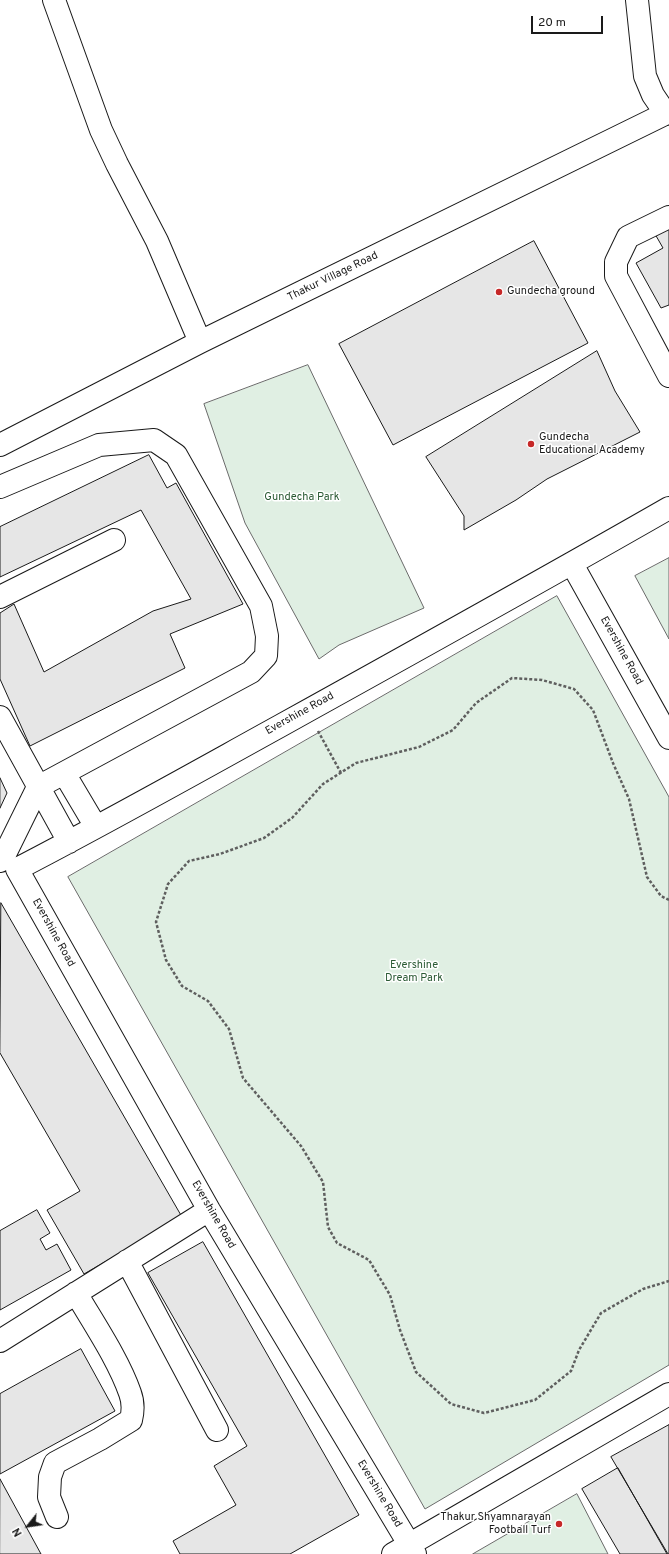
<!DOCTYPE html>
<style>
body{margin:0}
#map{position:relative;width:669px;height:1554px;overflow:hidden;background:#fff;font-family:Overpass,sans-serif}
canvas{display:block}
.north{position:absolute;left:8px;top:1506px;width:40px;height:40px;-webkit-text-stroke:3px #fff;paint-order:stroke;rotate:240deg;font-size:11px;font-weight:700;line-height:16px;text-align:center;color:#1a1a1a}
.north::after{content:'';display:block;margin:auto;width:14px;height:18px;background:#1a1a1a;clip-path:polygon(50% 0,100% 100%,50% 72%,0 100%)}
.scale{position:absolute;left:531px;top:16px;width:72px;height:18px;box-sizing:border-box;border:2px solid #1a1a1a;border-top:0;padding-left:5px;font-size:12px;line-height:14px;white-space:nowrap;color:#1a1a1a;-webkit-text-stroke:3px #fff;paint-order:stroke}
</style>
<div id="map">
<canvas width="669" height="1554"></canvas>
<div class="north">N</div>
<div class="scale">20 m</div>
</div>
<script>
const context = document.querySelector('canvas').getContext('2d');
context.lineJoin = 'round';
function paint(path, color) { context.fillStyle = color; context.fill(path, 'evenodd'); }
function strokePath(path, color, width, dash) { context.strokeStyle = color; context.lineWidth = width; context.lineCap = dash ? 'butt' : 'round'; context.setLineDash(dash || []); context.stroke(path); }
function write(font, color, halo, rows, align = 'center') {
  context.font = font + ' Overpass,sans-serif'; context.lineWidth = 3; context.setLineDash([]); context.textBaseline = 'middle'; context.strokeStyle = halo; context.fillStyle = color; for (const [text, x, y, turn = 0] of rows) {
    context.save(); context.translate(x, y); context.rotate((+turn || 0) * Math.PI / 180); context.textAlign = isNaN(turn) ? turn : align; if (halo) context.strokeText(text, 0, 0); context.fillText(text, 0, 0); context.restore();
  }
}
const green = new Path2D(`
 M308 365 424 608 339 645 319 659 245 523 204 404Z
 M669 558V639L635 576Z
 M557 596 669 797V1365L425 1509 68 877Z
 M577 1494 608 1554H473Z`);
paint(green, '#e0efe3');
strokePath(green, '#6a6a6a', 1);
const building = new Path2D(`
 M669 226V305L661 308 636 263 663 248 655 234Z
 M534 241 588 343 393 445 339 344Z
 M597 351 615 391 640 432 547 479 516 500 464 530V516L426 457Z
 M149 455 167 488 176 483 243 604 170 634 185 668 30 746 0 679V613L14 604 44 672 153 611 191 599 141 510 0 577V527Z
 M0 778 7 793 0 808Z
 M1 903 182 1217 84 1274 47 1210 80 1191 0 1053Z
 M37 1210 50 1233 40 1239 46 1250 57 1244 71 1270 0 1310V1231Z
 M203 1242 359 1515 290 1554H180L173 1541 236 1505 214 1466 247 1446 148 1273Z
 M81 1349 115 1411 0 1474V1394Z
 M669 1425V1554H668L611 1457Z
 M618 1468 667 1554H620L582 1489Z
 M0 1479 41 1554H0Z`);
paint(building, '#e6e6e6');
strokePath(building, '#1a1a1a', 1);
const minor = new Path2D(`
 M54 0 101 130 117 164 157 241 200 342
 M637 0 645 76 653 95 666 114
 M669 217 628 237 616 262V276L669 376
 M0 445 200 342 669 112
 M0 487 99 445 154 440 176 455 261 606 267 636 266 656 251 672 38 787 6 852 0 861
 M572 564 669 738
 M0 597 114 540
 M0 717 69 842
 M64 773 96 827
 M127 1261 217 1430
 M0 1341 209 1210
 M57 1517 49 1497 50 1477 55 1463 100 1439 131 1420C133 1412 133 1401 130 1393 118 1359 94 1324 76 1293
 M393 1554 669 1394
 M415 1554 209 1210 17 869C106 823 193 774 280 726 410 654 540 582 669 508`);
strokePath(minor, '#1a1a1a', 24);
strokePath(new Path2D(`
 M318 731 341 773
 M669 900 661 896 647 877 629 799 613 763 593 710 574 689 542 680 512 678 476 703 453 730 419 747 356 763 323 784 292 818 264 838 220 854 189 861 168 884 156 922 166 960 182 986 208 1001 229 1029 243 1078 301 1146 323 1182 328 1227 337 1243 369 1260 390 1295 400 1330 416 1372 451 1404 484 1413 535 1400 571 1371 579 1350 601 1313 643 1289 669 1281`), '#5f5f5f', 2.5, [3, 2]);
strokePath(minor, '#fff', 22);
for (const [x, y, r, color] of [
 [499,292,4,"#c62828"],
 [531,444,4,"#c62828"],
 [559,1524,4,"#c62828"]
]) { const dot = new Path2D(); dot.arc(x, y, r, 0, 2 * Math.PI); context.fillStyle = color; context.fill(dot); strokePath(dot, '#fff', 1.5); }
write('11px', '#1a1a1a', '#fff', [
 ["Thakur Village Road",333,277,-26],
 ["Evershine Road",621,651,61],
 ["Evershine Road",300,714,-29],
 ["Evershine Road",53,933,61],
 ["Evershine Road",213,1215,60],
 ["Evershine Road",379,1494,59]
]);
write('11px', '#1a1a1a', '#fff', [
 ["Gundecha ground",507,292],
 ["Gundecha",539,438],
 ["Educational Academy",539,451],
 ["Thakur Shyamnarayan",551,1518,"right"],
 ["Football Turf",551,1531,"right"]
], 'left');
write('11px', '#2b5a34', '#fff', [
 ["Gundecha Park",302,498],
 ["Evershine",414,966],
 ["Dream Park",414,979]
]);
</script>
